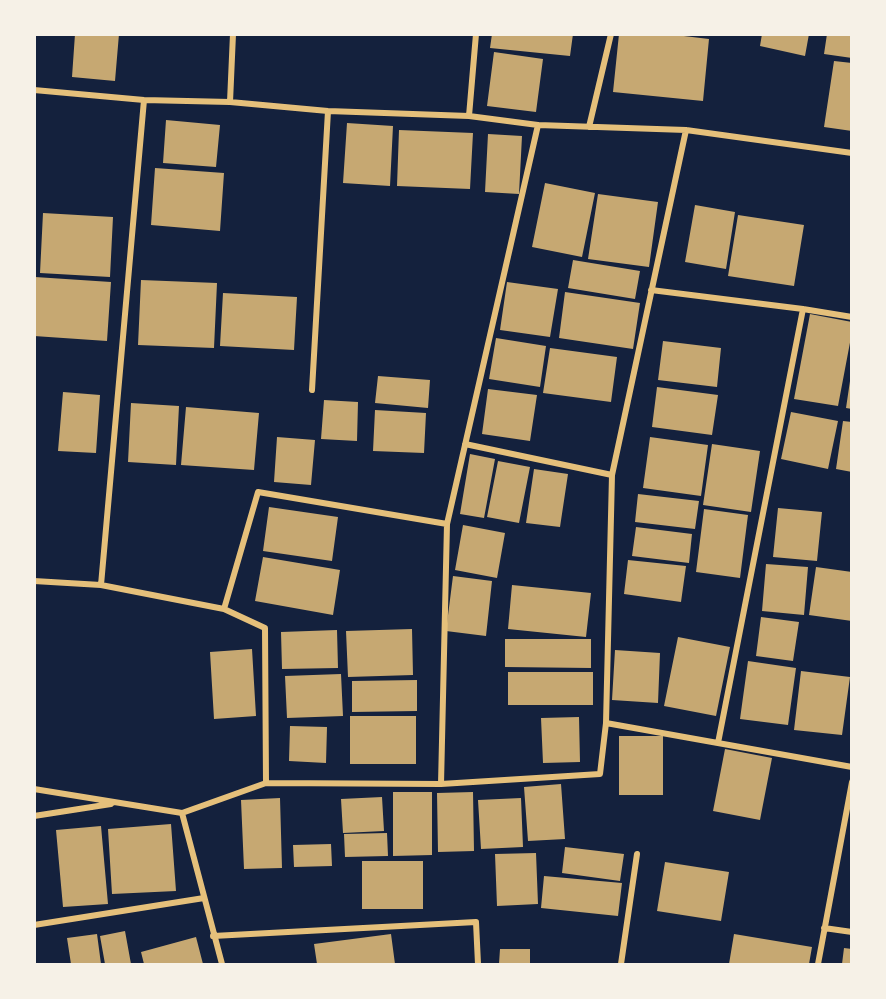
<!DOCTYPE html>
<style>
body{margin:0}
#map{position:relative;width:886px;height:999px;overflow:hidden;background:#14213d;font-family:Commissioner,sans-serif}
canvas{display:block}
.frame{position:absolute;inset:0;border:36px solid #f6f1e7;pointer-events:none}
</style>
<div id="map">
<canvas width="886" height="999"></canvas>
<div class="frame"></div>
</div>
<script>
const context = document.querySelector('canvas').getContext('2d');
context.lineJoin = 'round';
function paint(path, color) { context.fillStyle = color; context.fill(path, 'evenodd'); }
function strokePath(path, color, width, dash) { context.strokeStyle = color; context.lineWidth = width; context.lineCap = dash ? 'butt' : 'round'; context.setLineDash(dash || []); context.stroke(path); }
paint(new Path2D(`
 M75 34H119L115 81 72 77Z
 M492 34H573L570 56 490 48Z
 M619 34H667L709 39 703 101 613 92Z
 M762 34H809L805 56 760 46Z
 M827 34H852V58L824 54Z
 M494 52 543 59 536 112 487 106Z
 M834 61 852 63V131L824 127Z
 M166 120 220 125 216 167 163 163Z
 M347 123 393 126 390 186 343 183Z
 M399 130 473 133 470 189 397 186Z
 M488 134 522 136 519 194 485 192Z
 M155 168 224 173 220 231 151 225Z
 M545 183 595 193 582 257 532 247Z
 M598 194 658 202 649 267 588 259Z
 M695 205 735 212 726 269 685 262Z
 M43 213 113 217 110 277 40 273Z
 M738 215 804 225 794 286 728 276Z
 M573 260 640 271 635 299 568 288Z
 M35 277 111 282 107 341 34 336Z
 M141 280 217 283 214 348 138 345Z
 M507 282 558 289 550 337 500 330Z
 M565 292 640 303 633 349 559 338Z
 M223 293 297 297 294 350 220 346Z
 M810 314 852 322V332L838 406 794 399Z
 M496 338 546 346 540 387 489 379Z
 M663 341 721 348 717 387 658 380Z
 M550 348 617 357 611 402 543 393Z
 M378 376 430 380 428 408 375 403Z
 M850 381H852V409L846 408Z
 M657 387 718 395 712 435 652 427Z
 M488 389 537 395 530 441 482 434Z
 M63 392 100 395 96 453 58 451Z
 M324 400 358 402 357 441 321 439Z
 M131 403 179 406 176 465 128 462Z
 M186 407 259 413 254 470 181 465Z
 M375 410 426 413 424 453 373 451Z
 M791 412 838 421 828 469 781 459Z
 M843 421 852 422V472L836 469Z
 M277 437 315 440 311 485 274 482Z
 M650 437 708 445 701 496 643 488Z
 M712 444 760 451 751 512 703 505Z
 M470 454 495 459 484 518 460 514Z
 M498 461 530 467 519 523 487 517Z
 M534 469 568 474 560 527 526 523Z
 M638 494 699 501 695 529 635 522Z
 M269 507 338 517 332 561 263 551Z
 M778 508 822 512 817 561 773 557Z
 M704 509 748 515 740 578 696 572Z
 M463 525 505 533 497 578 455 570Z
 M636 527 692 534 689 563 632 556Z
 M263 557 340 570 333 615 255 601Z
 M628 560 686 566 681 602 624 594Z
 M766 564 808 567 804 615 762 611Z
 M816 567 852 572V621L809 615Z
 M453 576 492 581 486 636 446 631Z
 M512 585 591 593 586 637 508 629Z
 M761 617 799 622 793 661 756 656Z
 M412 629 413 675 348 677 346 631Z
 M337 630 338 668 282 669 281 632Z
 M678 637 730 647 716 716 664 706Z
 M505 639H591V668L505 667Z
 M252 649 256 716 214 719 210 652Z
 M615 650 660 653 658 703 612 700Z
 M748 661 796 668 788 725 740 719Z
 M801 671 850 677 842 735 794 730Z
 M508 672H593V705H508Z
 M341 674 343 716 287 718 285 676Z
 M417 680V711L352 712V681Z
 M350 716H416V764H350Z
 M579 717 580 762 543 763 541 718Z
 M290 726 327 727 326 763 289 761Z
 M619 736H663V795H619Z
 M725 749 772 758 760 820 713 811Z
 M561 784 565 839 528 841 524 787Z
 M393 792H432V855L393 856Z
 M473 792 474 851 438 852 437 793Z
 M382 797 384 831 343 833 341 799Z
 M280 798 282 868 244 869 241 800Z
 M521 798 523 847 481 849 478 800Z
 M171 824 176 891 112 894 108 829Z
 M101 826 108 904 63 907 56 830Z
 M387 833 388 856 345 857 344 834Z
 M331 844 332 866 294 867 293 845Z
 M565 847 624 854 620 881 562 873Z
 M536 853 538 904 497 906 495 854Z
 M362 861H423V909H362Z
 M665 862 729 872 721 921 657 911Z
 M544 876 622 883 618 916 541 908Z
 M125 931 131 964H105L100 936Z
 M97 934 101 964H71L67 938Z
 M391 934 395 964H317L314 944Z
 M734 934 812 947 809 964H729Z
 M196 937 203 964H144L141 952Z
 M844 948 852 949V964H842Z
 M500 949H530V964H499Z`), '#c6a872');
strokePath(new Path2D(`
 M34 90 144 100 230 102 328 111 469 116 538 125 686 130 852 153
 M230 102 233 34
 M469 116 476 34
 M589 127 611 34
 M651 290 803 309 852 317
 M312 390 328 111
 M465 444 612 475
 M34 581 101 585 224 609 265 628 266 783
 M101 585 144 100
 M224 609 258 492 447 524
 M606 723 852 767
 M718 743 803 309
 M441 784 447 524 538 125
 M34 789 182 813 266 783 441 784 600 774 606 723 612 475 686 130
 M182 813 222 964
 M34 816 111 804
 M34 925 204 898
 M824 928 852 932
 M213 936 476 922 478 964
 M621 964 637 854
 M818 964 852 782`), '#e5c07b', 6);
</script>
